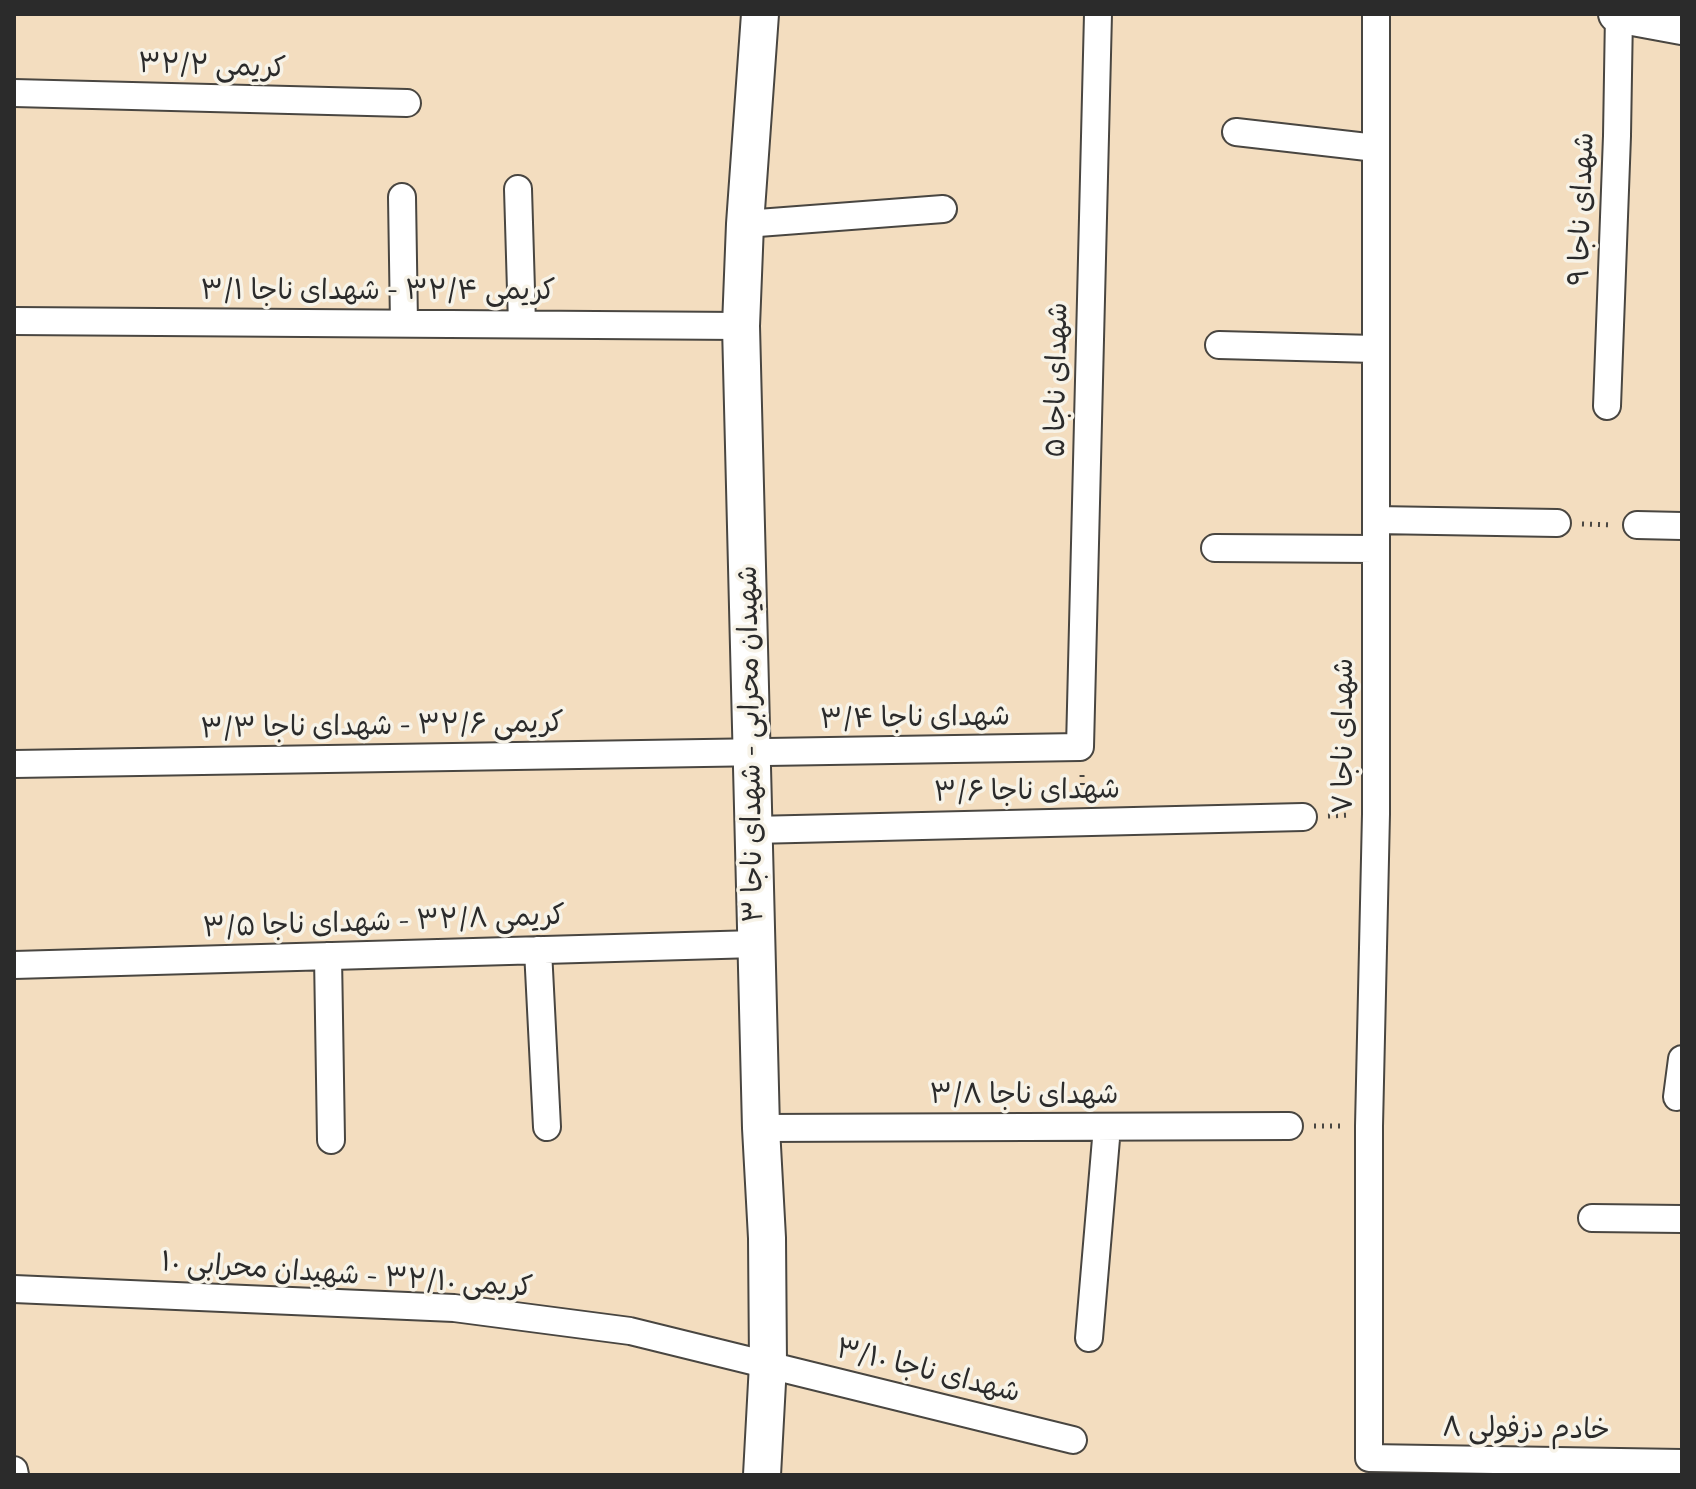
<!DOCTYPE html>
<meta charset="utf-8">
<style>
body{margin:0}
#map{position:relative;width:1696px;height:1489px;overflow:hidden;background:#f3ddbf;font-family:Delius,sans-serif}
canvas{display:block}
.frame{position:absolute;inset:0;border:16px solid #2b2b2b;pointer-events:none}
</style>
<div id="map">
<canvas width="1696" height="1489"></canvas>
<div class="frame"></div>
</div>
<script>
const context = document.querySelector('canvas').getContext('2d');
context.lineJoin = 'round';
function strokePath(path, color, width, dash) { context.strokeStyle = color; context.lineWidth = width; context.lineCap = dash ? 'butt' : 'round'; context.setLineDash(dash || []); context.stroke(path); }
function write(font, color, halo, rows, align = 'center') {
  context.font = font + ' Delius,"Playpen Sans Arabic",sans-serif'; context.lineWidth = 7; context.setLineDash([]); context.textBaseline = 'middle'; context.strokeStyle = halo; context.fillStyle = color; for (const [text, x, y, turn = 0] of rows) {
    context.save(); context.translate(x, y); context.rotate((+turn || 0) * Math.PI / 180); context.textAlign = isNaN(turn) ? turn : align; if (halo) context.strokeText(text, 0, 0); context.fillText(text, 0, 0); context.restore();
  }
}
const street = new Path2D(`
 M1376 14V814L1369 1126V1458L1682 1463
 M14 93 407 103
 M1236 132 1376 148
 M518 189 522 324
 M402 197 404 323
 M745 224 943 209
 M14 321 741 326
 M1219 345 1375 349
 M1607 406 1617 136 1619 14
 M1376 520 1557 523
 M1637 525 1682 526
 M1215 548 1375 549
 M14 764 1080 747 1098 14
 M753 830 1303 817
 M538 950 547 1127
 M328 956 331 1140
 M14 965 756 944
 M1677 1097 1682 1059
 M761 1128 1289 1126
 M1592 1218 1682 1219
 M14 1289 454 1308 630 1331 1073 1440
 M1089 1338 1107 1127
 M14 1470 15 1475`);
const secondary = new Path2D(`
 M760 14 745 224 741 326 761 1128 767 1238 768 1364 762 1475
 M1617 14 1682 26`);
strokePath(street, '#494641', 30);
strokePath(secondary, '#494641', 40);
strokePath(new Path2D(`
 M1582 524 1612 525
 M1082 775 1083 797
 M1328 816 1350 815
 M1314 1126H1344`), '#494641', 5, [2, 6]);
strokePath(street, '#fff', 26);
strokePath(secondary, '#fff', 36);
write('28px', '#2b2b2b', '#f7f3e8', [
 ["کریمی ۳۲/۲",212,66,2],
 ["شهدای ناجا ۹",1582,209,-88],
 ["کریمی ۳۲/۴ - شهدای ناجا ۳/۱",378,291],
 ["شهدای ناجا ۵",1057,380,-89],
 ["شهدای ناجا ۳/۴",915,718,-1],
 ["کریمی ۳۲/۶ - شهدای ناجا ۳/۳",382,726,-1],
 ["شهدای ناجا ۷",1344,736,-90],
 ["شهیدان محرابی - شهدای ناجا ۳",751,744,-91],
 ["شهدای ناجا ۳/۶",1027,791,-1],
 ["کریمی ۳۲/۸ - شهدای ناجا ۳/۵",384,922,-2],
 ["شهدای ناجا ۳/۸",1024,1095],
 ["کریمی ۳۲/۱۰ - شهیدان محرابی ۱۰",347,1275,4],
 ["شهدای ناجا ۳/۱۰",928,1371,14],
 ["خادم دزفولی ۸",1526,1429,1]
]);
</script>
